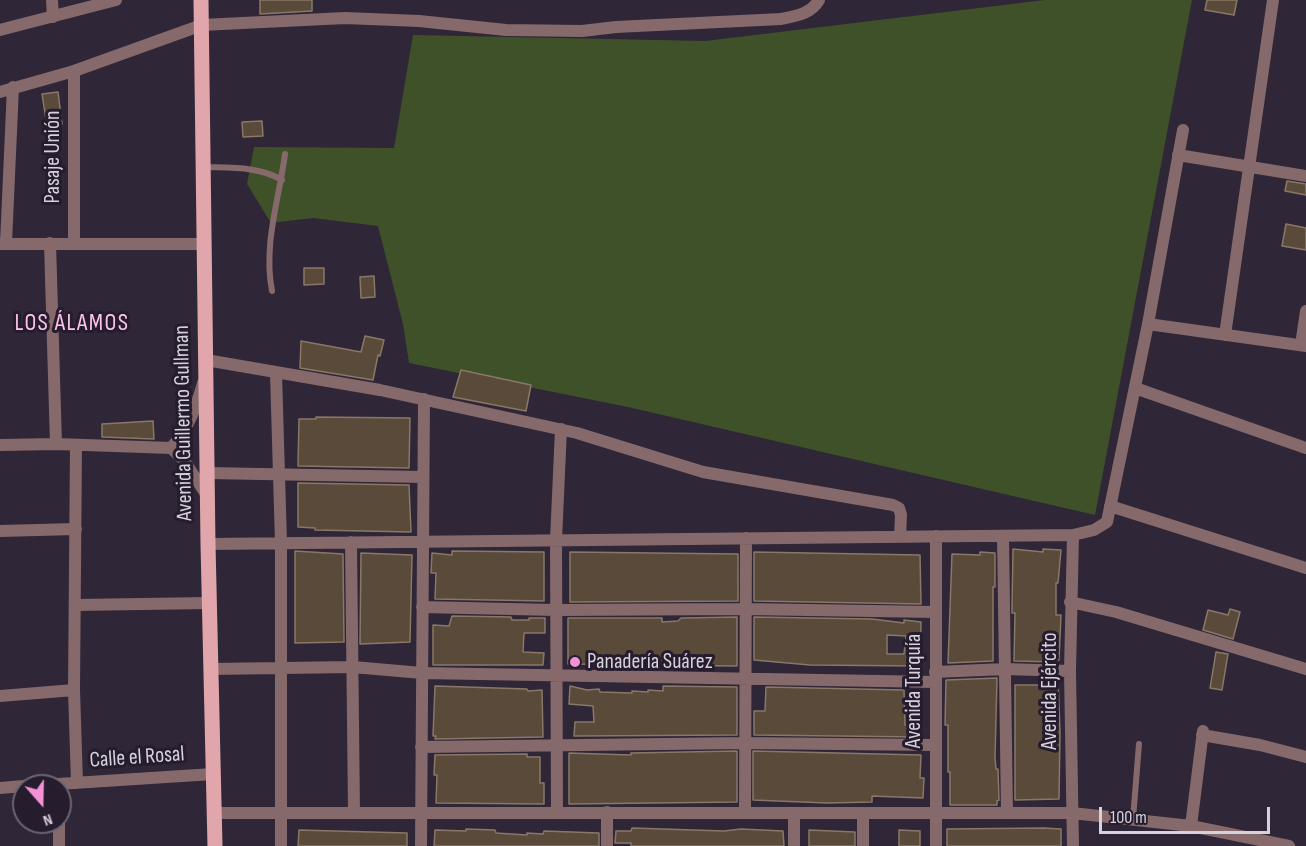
<!DOCTYPE html>
<meta charset="utf-8">
<style>
body{margin:0}
#map{position:relative;width:1306px;height:846px;overflow:hidden;background:#2f2637;font-family:"Sofia Sans Condensed",sans-serif}
canvas{display:block}
.north{position:absolute;left:12px;top:774px;width:60px;height:60px;box-sizing:border-box;background:#251c2d;border:2px solid #6c6473;border-radius:50%;rotate:160deg;font-size:16px;font-weight:700;line-height:24px;text-align:center;color:#d7d1dc}
.north::after{content:'';display:block;margin:auto;width:21px;height:27px;background:#f391d6;clip-path:polygon(50% 0,100% 100%,50% 72%,0 100%)}
.scale{position:absolute;left:1099px;top:807px;width:171px;height:27px;box-sizing:border-box;border:3px solid #d7d1dc;border-top:0;padding-left:8px;font-size:18px;line-height:21px;white-space:nowrap;color:#d7d1dc;-webkit-text-stroke:4px #251c2d;paint-order:stroke}
</style>
<div id="map">
<canvas width="1306" height="846"></canvas>
<div class="north">N</div>
<div class="scale">100 m</div>
</div>
<script>
const context = document.querySelector('canvas').getContext('2d');
context.lineJoin = 'round';
function paint(path, color) { context.fillStyle = color; context.fill(path, 'evenodd'); }
function strokePath(path, color, width, dash) { context.strokeStyle = color; context.lineWidth = width; context.lineCap = dash ? 'butt' : 'round'; context.setLineDash(dash || []); context.stroke(path); }
function write(font, color, halo, rows, align = 'center') {
  context.font = font + ' "Sofia Sans Condensed",sans-serif'; context.lineWidth = 6; context.setLineDash([]); context.textBaseline = 'middle'; context.strokeStyle = halo; context.fillStyle = color; for (const [text, x, y, turn = 0] of rows) {
    context.save(); context.translate(x, y); context.rotate((+turn || 0) * Math.PI / 180); context.textAlign = isNaN(turn) ? turn : align; if (halo) context.strokeText(text, 0, 0); context.fillText(text, 0, 0); context.restore();
  }
}
paint(new Path2D(`
 M1045 0H1192L1095 515 628 407 409 363 403 324 378 226 313 218 271 223 247 184 254 147 394 148 413 35 705 41Z`), '#3f5129');
const building = new Path2D(`
 M260 0H312V11L260 14Z
 M1207 0H1237L1234 15 1205 10Z
 M58 92 62 124 47 126 42 94Z
 M262 121 263 136 243 137 242 122Z
 M1287 181 1306 184V195L1285 191Z
 M1286 224 1306 228V250L1282 246Z
 M304 268H324V284L304 285Z
 M374 276 375 297 361 298 360 277Z
 M365 336 384 340 380 356 378 355 373 380 300 368 301 341 361 352Z
 M461 370 531 385 526 411 453 397Z
 M316 417 410 418 409 468 298 466 299 419H316Z
 M153 421 154 439 102 437V424Z
 M298 483 409 485 411 532 315 530V528L298 527Z
 M1013 549 1043 552V549L1061 550 1058 583H1056V615H1061L1059 660H1057V662L1014 661 1015 613H1012V606Z
 M295 551 343 554 344 642 295 643Z
 M452 551 544 552V601L435 599 436 573H431L432 553 452 555Z
 M570 552 738 554V601L570 602Z
 M754 552 920 555 921 604 754 601Z
 M980 552 995 553V587H993V661L948 663 952 554 980 555Z
 M361 553 412 555 410 642 360 644Z
 M1230 609 1240 612 1233 639 1203 630 1208 610 1228 615Z
 M452 616 511 617 512 620H529V618H545V633H524L523 652 544 653 543 665H433V625L449 626Z
 M737 617V666L568 664V618H662V622L678 621 681 618Z
 M754 617 872 619 904 623V620L921 622 920 666 810 665 754 660ZM887 635 906 636 904 654H887Z
 M1216 652 1228 654 1222 690 1210 688Z
 M997 678 995 758 996 769H998L999 800 997 801V805H950V772H948V725H945L946 680Z
 M1040 678 1058 679 1060 733 1059 799 1015 800V685H1041Z
 M435 686 527 689 528 691 542 690 543 737 435 739 436 736H433Z
 M570 686 587 690 599 689 600 692 632 693V691L648 692V690L663 691V686L737 687V735L574 736 575 722H594L593 706 569 704Z
 M766 687 904 690 905 725 919 727V737L754 735V711H765Z
 M737 751V802L569 804V753L631 755V753Z
 M753 751 921 755 920 778H924L923 798 872 796V802L827 803 753 800Z
 M527 754V757H540V783H544V804L436 803 437 775H434L435 755Z
 M632 828 724 831 741 829 783 831 784 846H631V843H615L616 831H631Z
 M1044 828 1061 829V846H947V829Z
 M466 829 495 830 496 833 527 835V833L543 834 544 831 599 833V846H434L435 830 466 831Z
 M299 830 407 833V846H298Z
 M809 830 855 832V846H809Z
 M899 830 920 831V846H899Z`);
paint(building, '#594a3a');
strokePath(building, '#897868', 1.5);
strokePath(new Path2D(`
 M204 167C229 168 259 166 282 180
 M272 291C263 245 279 200 285 154
 M1133 819 1139 744`), '#86696b', 6);
strokePath(new Path2D(`
 M52 0 53 17
 M0 30 116 0
 M0 92 74 71 202 25 345 18 419 21 506 30 582 31 616 27 781 19C796 16 811 14 819 0
 M1178 155 1306 176
 M6 243 13 87
 M50 243 56 444
 M74 243V71
 M0 244H205
 M1148 324 1306 346
 M1225 335 1273 0
 M1301 345 1306 311
 M206 360 380 390 577 433 703 472 893 505 899 508 901 515 900 537
 M276 373 281 543V846
 M1135 388 1306 448
 M0 445 56 444 171 448 183 459 208 497
 M76 445 74 690 77 783
 M171 448C188 429 196 408 203 383
 M207 473 423 477
 M1110 506 1306 568
 M0 531 76 529
 M1073 535 1070 671 1073 846
 M1003 536 1007 813
 M351 542 354 812
 M208 544 1073 535 1094 530 1107 522 1148 324 1183 130
 M1070 602 1116 612 1306 669
 M75 605 209 603
 M422 607 556 610 745 609 935 612
 M210 669 353 667 422 673 935 682
 M935 672 1005 669 1070 671
 M0 696 74 690
 M1202 735 1260 745 1306 757
 M421 747 744 743 935 745
 M27 786 213 774
 M0 788 24 786
 M557 812 556 540 561 429
 M607 812V846
 M214 813H1072L1191 826 1289 846
 M745 813 746 538
 M794 813V846
 M863 813V846
 M59 822V846
 M1191 826 1203 731
 M421 846 424 399
 M936 846V536`), '#86696b', 12);
strokePath(new Path2D(`
 M201 0 208 544 215 846`), '#e1a6ab', 15);
for (const [x, y, r, color] of [
 [575,662,6,"#f391d6"]
]) { const dot = new Path2D(); dot.arc(x, y, r, 0, 2 * Math.PI); context.fillStyle = color; context.fill(dot); strokePath(dot, '#251c2d', 2); }
write('22px', '#d7d1dc', '#251c2d', [
 ["Pasaje Unión",53,157,-90],
 ["Avenida Guillermo Gullman",184,423,-91],
 ["Avenida Turquía",914,691,-90],
 ["Avenida Ejército",1050,691,-90],
 ["Calle el Rosal",137,758,-4]
]);
write('22px', '#d7d1dc', '#251c2d', [
 ["Panadería Suárez",587,662]
], 'left');
context.letterSpacing = '1.5px';
write('24px', '#fdc5ea', '#251c2d', [
 ["LOS ÁLAMOS",72,324]
]);
context.letterSpacing = '0px';
</script>
